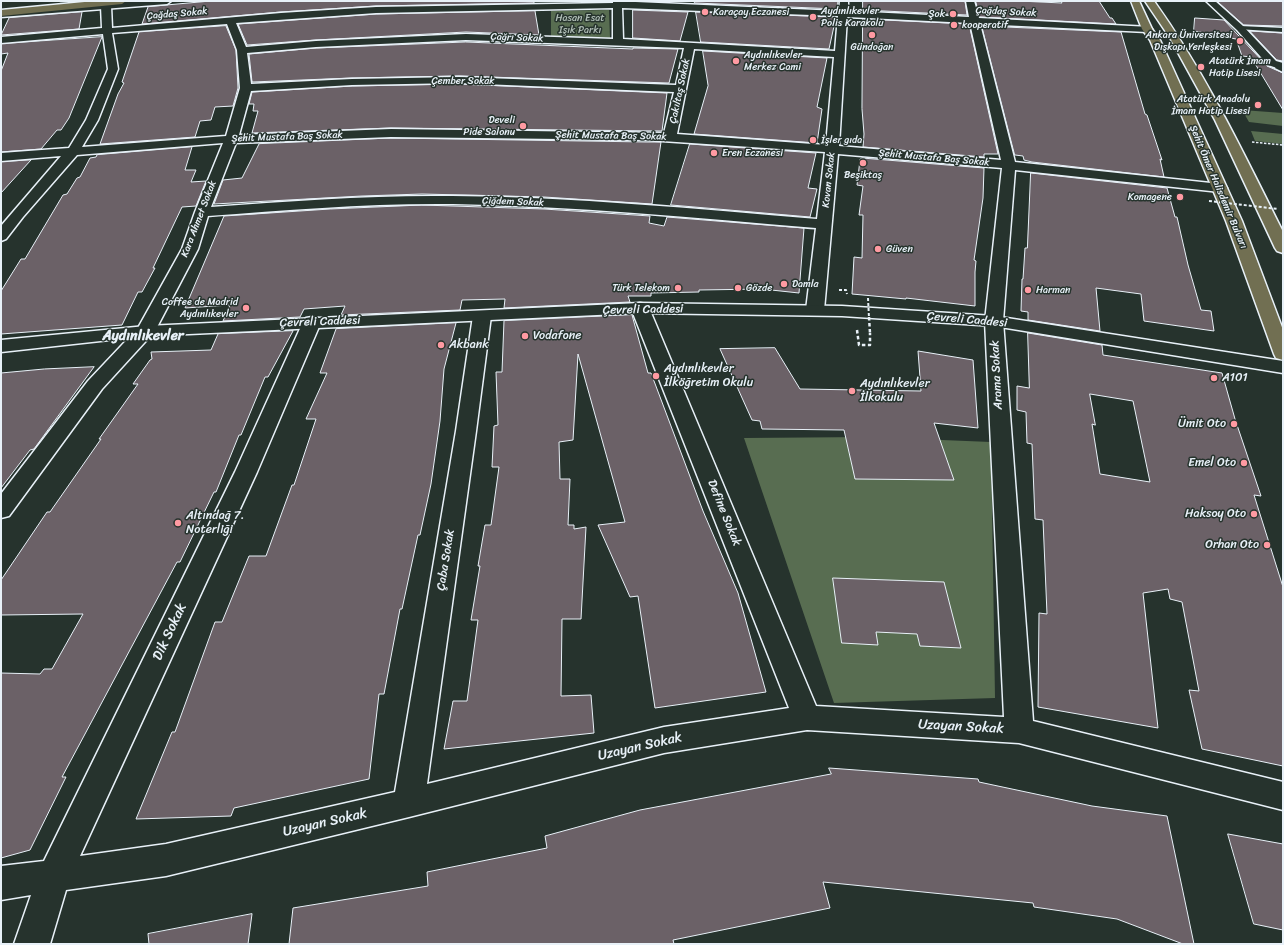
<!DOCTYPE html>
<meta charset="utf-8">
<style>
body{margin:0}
#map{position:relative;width:1284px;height:945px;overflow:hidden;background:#26332d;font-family:Sriracha,sans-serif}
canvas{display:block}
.frame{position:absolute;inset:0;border:2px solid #e8f1f8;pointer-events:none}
</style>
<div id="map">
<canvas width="1284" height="945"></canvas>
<div class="frame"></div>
</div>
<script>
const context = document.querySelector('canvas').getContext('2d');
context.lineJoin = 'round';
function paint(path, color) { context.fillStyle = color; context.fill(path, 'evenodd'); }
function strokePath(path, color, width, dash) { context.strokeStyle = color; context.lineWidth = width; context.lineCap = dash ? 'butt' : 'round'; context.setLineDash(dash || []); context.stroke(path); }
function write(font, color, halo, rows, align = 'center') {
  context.font = font + ' Sriracha,sans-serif'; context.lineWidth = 3; context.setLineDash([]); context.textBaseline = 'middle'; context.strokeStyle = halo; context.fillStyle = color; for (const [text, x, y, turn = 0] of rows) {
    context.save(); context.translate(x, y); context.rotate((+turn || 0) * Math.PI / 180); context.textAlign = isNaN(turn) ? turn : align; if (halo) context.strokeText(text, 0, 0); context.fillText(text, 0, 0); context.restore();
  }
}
paint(new Path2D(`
 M609 10 610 38 551 37V11Z
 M1242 110 1283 113V126L1249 122Z
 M1251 131 1283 134V144L1255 141Z
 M868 437 991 442 995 698 834 703 744 438Z`), '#586d51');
const building = new Path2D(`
 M211 1H534V3L376 6 281 12 142 24 148 7Z
 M694 1H838L837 9 695 3Z
 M863 1H965L967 15 863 10Z
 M976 1H1019L1062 3 1061 1H1099L1110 18H1112L1116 24 980 17Z
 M1217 1H1283V26L1244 25Z
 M633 10 688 12 680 41 633 38Z
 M535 11 539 35 466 32 316 40 247 45 238 24 376 14Z
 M82 12 79 29 1 35 9 18Z
 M696 12 836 17 829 49 701 42Z
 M1195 18 1224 20 1267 66 1283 73V110L1251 57 1242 56 1236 39 1194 31Z
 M863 19 969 24 998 154H984V157L863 147 864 134 862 109Z
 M226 26 236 50 238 88 233 106 215 107 211 120 200 121 195 137 100 144 118 94 124 83 122 82 139 32Z
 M982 26 1121 32 1145 114 1147 115 1162 160 1160 159 1164 177 1032 162 1024 160 1023 156 1015 155Z
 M1250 31 1283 33V61L1277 60Z
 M102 37 69 118 61 130H57L41 149 1 152V71L8 53 1 54V44Z
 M466 42 633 49V48L678 49 669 83 459 76 352 78 252 82 249 54 316 48Z
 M703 51 827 58 817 107 822 109 817 143 694 134 708 86Z
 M459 84 667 93 662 131 391 128 252 133 258 111H253L254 104H249L252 92 352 86Z
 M391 138 647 142H661L652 204 544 197 422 194 362 196 214 204 223 180 242 178 259 144Z
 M690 144 816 153 808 188 817 189 810 217 671 205Z
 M192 147 185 170H196L191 182 206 181 196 206 182 207 153 268H155L142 292H138L122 325 1 334V291L21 259H25L63 195 67 194 77 178 80 177 90 158 96 157 97 155Z
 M862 158 984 168 983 198 974 260 976 261 975 272V306L906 298V299L852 294 854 257 862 258 863 215H859L863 186 857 185 860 160Z
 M31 160 1 193V162Z
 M1031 173 1167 188 1175 217H1177L1188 265 1201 310 1211 311 1214 331 1144 321 1141 294 1096 288 1100 331 1028 320V312L1021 311 1022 279H1023L1025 248H1027Z
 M422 205 544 209 650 216 649 223 664 226 667 217 804 228 799 293 762 289 699 290V292L651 293V296H628L630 302 504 308 505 299 462 300 460 310 341 315 345 306 304 309 300 317 223 321 230 305 185 308 224 216 330 209Z
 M632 315 648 373H651L703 511 738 593 766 692 655 708 638 596 630 597 598 525 625 522 578 354 573 440 559 442 560 479H570L568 525H574V529L586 527 581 619H562L561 696 591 695 594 733 444 749 453 701H467L478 620H471L480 566H478L485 525H491L499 467H492L494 426 498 425 496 372H502L504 321Z
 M456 323 444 369 440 421 431 484 420 535H418L402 609H400L384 694H379L369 779 234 808 231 816 136 819 172 732H175L215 622H222L249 556H266L292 485H294L316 419H306L327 373H320L336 329Z
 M293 331 268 377H265L241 435H239L216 492H214L180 562H177L62 777H66L30 850 1 858V673L40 674 44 669H52L83 614 1 615V580L47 512H50L101 439H99L138 384H133L150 360 152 359 151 352 211 350 218 334Z
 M1028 333 1102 345 1103 355 1222 373 1235 419 1261 496 1254 495 1283 587V766L1202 749 1189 690 1199 691 1182 602 1170 599 1168 589 1143 593 1158 728 1038 707 1039 613 1047 614 1043 520 1035 519 1032 444 1027 443 1026 412 1017 410V386L1029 388ZM1090 394 1133 401 1150 482 1100 474 1092 424 1095 425Z
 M775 348 800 389 921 391 918 351 973 360 978 428 934 423 954 480 855 479 844 430 762 429 760 421 752 420 720 349Z
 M94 367 34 449 30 450 1 488V373L44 369Z
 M833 578 944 582 961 648 920 646 917 634 876 632 878 645 842 643Z
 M829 768 978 779 979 782 1092 806 1167 816 1194 944H1183L1117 919 1034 907 1033 903 823 882 830 908 673 940 674 944H289L293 908 428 886 427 872 547 848 545 836 640 810 831 774Z
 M1228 834 1283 844V930L1254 924Z
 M252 914 248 944H149L148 934Z`);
paint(building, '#6b6167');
strokePath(building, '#e8f1f8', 1);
strokePath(new Path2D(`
 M60 2 69 1`), '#43504b', 10, [10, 5]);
const service = new Path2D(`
 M1240 26 1283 28V32L1238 29V27Z
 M1277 65H1281L1283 72 1275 68Z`);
const minor = new Path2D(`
 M613 1 839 11 840 1H848V11L969 17 966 1H974L979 18 1150 27 1152 29 1150 31 1147 32 980 24 1015 162 1220 184 1225 185 1227 188 1225 191 1220 192 1015 170 1003 321 1033 721 1283 782V810L1019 743 807 730 664 753 409 817 166 876 66 890 50 944H14L31 895 1 900V866L44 861 235 472 303 322 306 318 312 317 318 318 321 322 257 472 80 856 166 844 395 792 456 431 473 316 476 312 482 311 488 312 491 316 476 431 427 784 664 727 789 708 631 308 634 304 640 303 646 304 649 308 816 706 1004 717 985 321 1002 168 838 154 824 310 821 314 815 315 809 314 806 310 816 228C695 218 574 206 453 204 371 203 289 210 208 216L198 249 155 331 102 389 9 516 1 518V494L88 381 138 328 182 249 195 212 223 143 77 155 23 217 6 239 1 241V226L61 156 1 161V153L69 148 86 120 108 69 103 34 1 43V37L102 28 101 6 106 3 111 6 112 28 281 13 376 7 613 3ZM613 8V39L466 34 316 41 246 47 236 23 376 13ZM622 8 838 16 835 51 623 39ZM847 17 970 23 1001 160 839 146ZM227 24 237 50 240 88 226 136 82 147 98 120 118 69 112 33ZM466 40 684 48 676 85 459 77 352 79 251 84 247 53 316 47ZM694 49 834 57 826 145 677 134ZM459 83 674 92 664 133 391 129 239 135 251 91 352 85ZM391 137 647 140 825 152 817 219C696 209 574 197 452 196 372 195 291 201 211 207L236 143Z
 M1206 1H1215L1243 26 1276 61 1283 63V70L1268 65 1237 30Z`);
const tertiary = new Path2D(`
 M132 1H171L167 4 1 17V11Z`);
const secondary = new Path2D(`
 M640 303 842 306 994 316 1283 361V373L994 326 842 316 640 313 146 336 1 352V340L146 326Z`);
const trunk = new Path2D(`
 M95 1H126L122 4 1 16V10Z
 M1131 1H1139L1152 29 1160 40 1242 221 1283 330V360L1276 358 1274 354 1226 221 1150 40 1142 29Z
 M1145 1H1154C1206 74 1243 152 1283 232V253L1277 251 1275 248 1215 120 1170 38Z`);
strokePath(service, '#e8f1f8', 3);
strokePath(minor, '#e8f1f8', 3);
strokePath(tertiary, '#e8f1f8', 3);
strokePath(secondary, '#e8f1f8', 3);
strokePath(trunk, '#e8f1f8', 3);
strokePath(new Path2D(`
 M1252 142 1283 145`), '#e8f1f8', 1.5, [2.5, 1.5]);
strokePath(new Path2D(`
 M839 290H846L847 294`), '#e8f1f8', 2, [3, 2]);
strokePath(new Path2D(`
 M857 330 859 345H870V333`), '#e8f1f8', 2.5, [3.5, 2.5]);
paint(service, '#26332d');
paint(minor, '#26332d');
paint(tertiary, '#26332d');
paint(secondary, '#26332d');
paint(trunk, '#716f52');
strokePath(new Path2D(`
 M1209 201 1278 209
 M868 298 869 318`), '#e8f1f8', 2, [3, 2]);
strokePath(new Path2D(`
 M869 317 870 333`), '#e8f1f8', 2.5, [3.5, 2.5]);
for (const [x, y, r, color] of [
 [705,12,4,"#ff9aa2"],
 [953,14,4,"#ff9aa2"],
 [813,17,4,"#ff9aa2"],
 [954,25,4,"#ff9aa2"],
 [872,35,4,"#ff9aa2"],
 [1240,41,4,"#ff9aa2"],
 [736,61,4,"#ff9aa2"],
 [1201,67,4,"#ff9aa2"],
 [1258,105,4,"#ff9aa2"],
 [523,126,4,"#ff9aa2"],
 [813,140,4,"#ff9aa2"],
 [714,153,4,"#ff9aa2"],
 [863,163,4,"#ff9aa2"],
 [1180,197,4,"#ff9aa2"],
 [878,249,4,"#ff9aa2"],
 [784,284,4,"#ff9aa2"],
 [678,288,4,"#ff9aa2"],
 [738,288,4,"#ff9aa2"],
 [1028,290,4,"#ff9aa2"],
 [246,308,4,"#ff9aa2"],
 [525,336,4,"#ff9aa2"],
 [441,345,4,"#ff9aa2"],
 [656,376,4,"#ff9aa2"],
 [1214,378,4,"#ff9aa2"],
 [852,391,4,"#ff9aa2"],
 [1234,424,4,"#ff9aa2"],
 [1244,463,4,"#ff9aa2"],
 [1254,514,4,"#ff9aa2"],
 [178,523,4,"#ff9aa2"],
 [1267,545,4,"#ff9aa2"]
]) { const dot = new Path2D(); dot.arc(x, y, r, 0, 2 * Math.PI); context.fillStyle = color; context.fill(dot); strokePath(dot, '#26332d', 1.5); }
write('10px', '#e8f1f8', '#26332d', [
 ["Aydınlıkevler",821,11],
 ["Polis Karakolu",821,23],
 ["Karaçay Eczanesi",713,12],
 ["Şok",945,14,"right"],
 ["kooperatif",962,25],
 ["Ankara Üniversitesi",1232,35,"right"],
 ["Dışkapı Yerleşkesi",1232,47,"right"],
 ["Gündoğan",872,47,"center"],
 ["Aydınlıkevler",744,55],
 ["Merkez Cami",744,67],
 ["Atatürk İmam",1209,61],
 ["Hatip Lisesi",1209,73],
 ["Atatürk Anadolu",1250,99,"right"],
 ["İmam Hatip Lisesi",1250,111,"right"],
 ["Develi",515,120,"right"],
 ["Pide Salonu",515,132,"right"],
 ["İşler gıda",821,140],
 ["Eren Eczanesi",722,153],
 ["Beşiktaş",863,175,"center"],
 ["Komagene",1172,197,"right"],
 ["Güven",886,249],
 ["Damla",792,284],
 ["Türk Telekom",670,288,"right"],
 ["Gözde",746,288],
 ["Harman",1036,290],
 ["Coffee de Madrid",238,302,"right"],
 ["Aydınlıkevler",238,314,"right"]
], 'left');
write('10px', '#e8f1f8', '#26332d', [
 ["Çağdaş Sokak",1006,12,3],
 ["Çağdaş Sokak",177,14,-5],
 ["Çağrı Sokak",517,38,2],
 ["Çember Sokak",463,81],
 ["Çakıltaş Sokak",680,91,-78],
 ["Şehit Mustafa Baş Sokak",611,136,1],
 ["Şehit Mustafa Baş Sokak",287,137,-2],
 ["Şehit Mustafa Baş Sokak",934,158,5],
 ["Kovan Sokak",829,180,-84],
 ["Şehit Ömer Halisdemir Bulvarı",1218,187,67],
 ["Çiğdem Sokak",513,202,2],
 ["Kara Ahmet Sokak",199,219,-69]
]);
write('10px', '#aebcb5', '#26332d', [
 ["Hasan Esat",580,18],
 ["Işık Parkı",580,30]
]);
write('12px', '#e8f1f8', '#26332d', [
 ["Çevreli Caddesi",643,310,-1],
 ["Çevreli Caddesi",967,320,5],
 ["Çevreli Caddesi",320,322,-2],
 ["Arama Sokak",997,375,-93],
 ["Define Sokak",724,513,68],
 ["Çaba Sokak",446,560,-81]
]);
write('12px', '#e8f1f8', '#26332d', [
 ["Vodafone",533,336],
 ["Akbank",449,345],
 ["Aydınlıkevler",664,369],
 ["İlköğretim Okulu",664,383],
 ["A101",1222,378],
 ["Aydınlıkevler",860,384],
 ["İlkokulu",860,398],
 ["Ümit Oto",1226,424,"right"],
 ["Emel Oto",1236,463,"right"],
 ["Haksoy Oto",1246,514,"right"],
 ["Altındağ 7.",186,516],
 ["Noterliği",186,530],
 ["Orhan Oto",1259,545,"right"]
], 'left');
write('bold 14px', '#e8f1f8', '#26332d', [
 ["Aydınlıkevler",143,336]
]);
write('14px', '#e8f1f8', '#26332d', [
 ["Dik Sokak",170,632,-65],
 ["Uzayan Sokak",961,727,3],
 ["Uzayan Sokak",640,747,-13],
 ["Uzayan Sokak",325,823,-13]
]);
</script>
